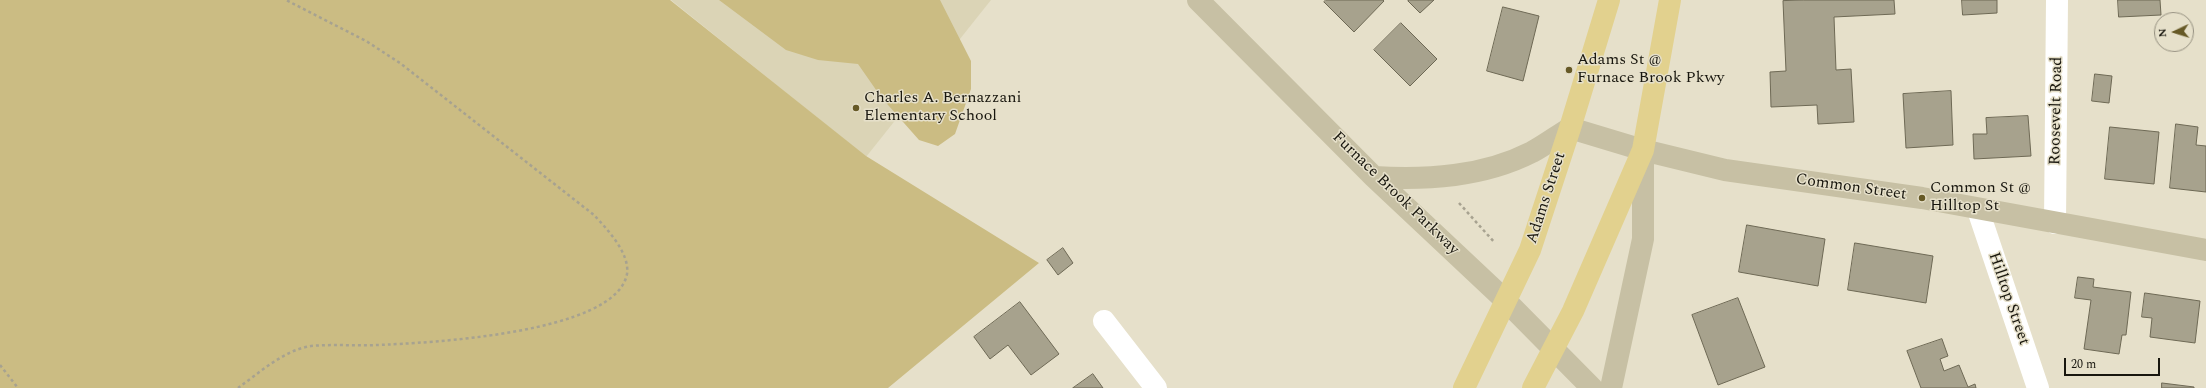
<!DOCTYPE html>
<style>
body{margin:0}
#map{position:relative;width:2206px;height:388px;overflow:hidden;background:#e6e0ca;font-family:Spectral,serif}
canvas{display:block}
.north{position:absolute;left:2154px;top:12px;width:40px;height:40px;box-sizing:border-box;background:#e6e0ca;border:1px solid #948f7f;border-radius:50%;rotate:266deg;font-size:11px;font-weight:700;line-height:16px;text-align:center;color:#18160e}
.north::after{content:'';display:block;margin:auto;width:14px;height:18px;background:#665926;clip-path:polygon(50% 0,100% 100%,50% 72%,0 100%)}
.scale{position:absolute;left:2064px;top:358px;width:96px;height:18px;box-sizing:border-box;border:2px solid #18160e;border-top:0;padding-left:5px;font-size:12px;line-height:14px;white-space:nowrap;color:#18160e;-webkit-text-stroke:3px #e6e0ca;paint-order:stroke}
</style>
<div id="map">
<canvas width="2206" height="388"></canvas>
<div class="north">N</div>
<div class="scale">20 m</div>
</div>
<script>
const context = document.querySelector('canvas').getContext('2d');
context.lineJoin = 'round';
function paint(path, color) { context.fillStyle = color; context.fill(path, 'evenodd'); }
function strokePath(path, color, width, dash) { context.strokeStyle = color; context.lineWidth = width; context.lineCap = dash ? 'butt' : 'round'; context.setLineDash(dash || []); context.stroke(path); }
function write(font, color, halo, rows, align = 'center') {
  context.font = font + ' Spectral,serif'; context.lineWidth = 3; context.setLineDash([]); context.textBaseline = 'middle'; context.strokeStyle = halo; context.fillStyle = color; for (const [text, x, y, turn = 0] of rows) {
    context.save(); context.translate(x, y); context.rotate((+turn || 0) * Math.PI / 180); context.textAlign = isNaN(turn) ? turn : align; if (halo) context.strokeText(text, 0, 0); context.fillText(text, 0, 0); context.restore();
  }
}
paint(new Path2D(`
 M671 0H991L866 157Z`), '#dbd4b6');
paint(new Path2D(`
 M0 0H670L866 156 1039 263 888 388H0Z
 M719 0H940L971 61V89L955 134 938 146 919 140 881 97 858 64 818 60 786 50Z`), '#cbbc83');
const building = new Path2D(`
 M1326 0H1383L1384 1 1354 32 1324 2Z
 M1410 0H1434L1420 13 1408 1Z
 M1804 0H1894L1895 14 1834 17 1836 70 1851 69 1854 122 1818 124 1817 105 1771 107 1770 72 1786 71 1783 1Z
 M1962 0H1997V13L1963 15Z
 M2118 0H2160L2161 15 2119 17Z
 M1503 7 1539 16 1523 81 1487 71Z
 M1401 23 1437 59 1410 86 1374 50Z
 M2095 74 2112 76 2109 103 2092 101Z
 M1951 91 1953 145 1906 148 1903 94Z
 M2028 116 2031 156 1974 159 1973 134H1987L1986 118Z
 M2176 124 2198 127 2196 145 2206 146V192L2170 188Z
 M2110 127 2159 132 2154 184 2105 179Z
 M1747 225 1825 239 1818 286 1739 272Z
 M1855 243 1933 256 1926 303 1848 290Z
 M1063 248 1073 263 1058 275 1047 260Z
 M2078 277 2094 279 2093 287 2131 292 2126 335H2122L2119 354 2084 349 2091 300 2075 298Z
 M2145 293 2200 301 2195 343 2150 337 2152 318 2142 317Z
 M1738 298 1765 367 1718 385 1692 315Z
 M1020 302 1059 354 1031 375 1008 345 990 359 974 337Z
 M1942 339 1948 356 1940 359 1944 371 1959 365 1968 387 1975 384 1976 388H1921L1907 351Z
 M1093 374 1103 388H1073Z
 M2162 383 2194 387V388H2162Z`);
paint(building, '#a7a28d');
strokePath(building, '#6e6955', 1);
strokePath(new Path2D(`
 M1459 203 1495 243
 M0 365 18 388
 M238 388C259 373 284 350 311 346 333 344 355 346 377 345 426 343 616 334 627 274 630 253 607 229 594 215L400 63 366 41 286 0`), '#a7a290', 2.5, [3, 3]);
strokePath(new Path2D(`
 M1978 210 2038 388
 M2055 223 2057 0
 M1104 321 1156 388`), '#fff', 22);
strokePath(new Path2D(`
 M1198 0 1374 177 1506 301 1592 388
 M1374 177C1427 180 1483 177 1532 152 1545 145 1557 136 1570 128L1643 150 1725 170 1922 198 2206 250
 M1611 388 1643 239V150`), '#c7c0a4', 22);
strokePath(new Path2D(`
 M1464 388 1530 250 1570 128 1609 0
 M1533 388 1573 311 1643 150 1670 0`), '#e2d18e', 22);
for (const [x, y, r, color] of [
 [1569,70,4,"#665926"],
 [856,108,4,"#665926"],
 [1922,198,4,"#665926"]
]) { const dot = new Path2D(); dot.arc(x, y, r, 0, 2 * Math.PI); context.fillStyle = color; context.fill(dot); strokePath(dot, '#e6e0ca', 1.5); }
write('16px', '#18160e', '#e6e0ca', [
 ["Adams St @",1577,61],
 ["Furnace Brook Pkwy",1577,79],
 ["Charles A. Bernazzani",864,99],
 ["Elementary School",864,117],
 ["Common St @",1930,189],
 ["Hilltop St",1930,207]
], 'left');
write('16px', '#18160e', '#e6e0ca', [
 ["Roosevelt Road",2057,111,-89],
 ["Common Street",1851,188,8],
 ["Furnace Brook Parkway",1395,194,44],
 ["Adams Street",1547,198,-72],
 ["Hilltop Street",2008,299,71]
]);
</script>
